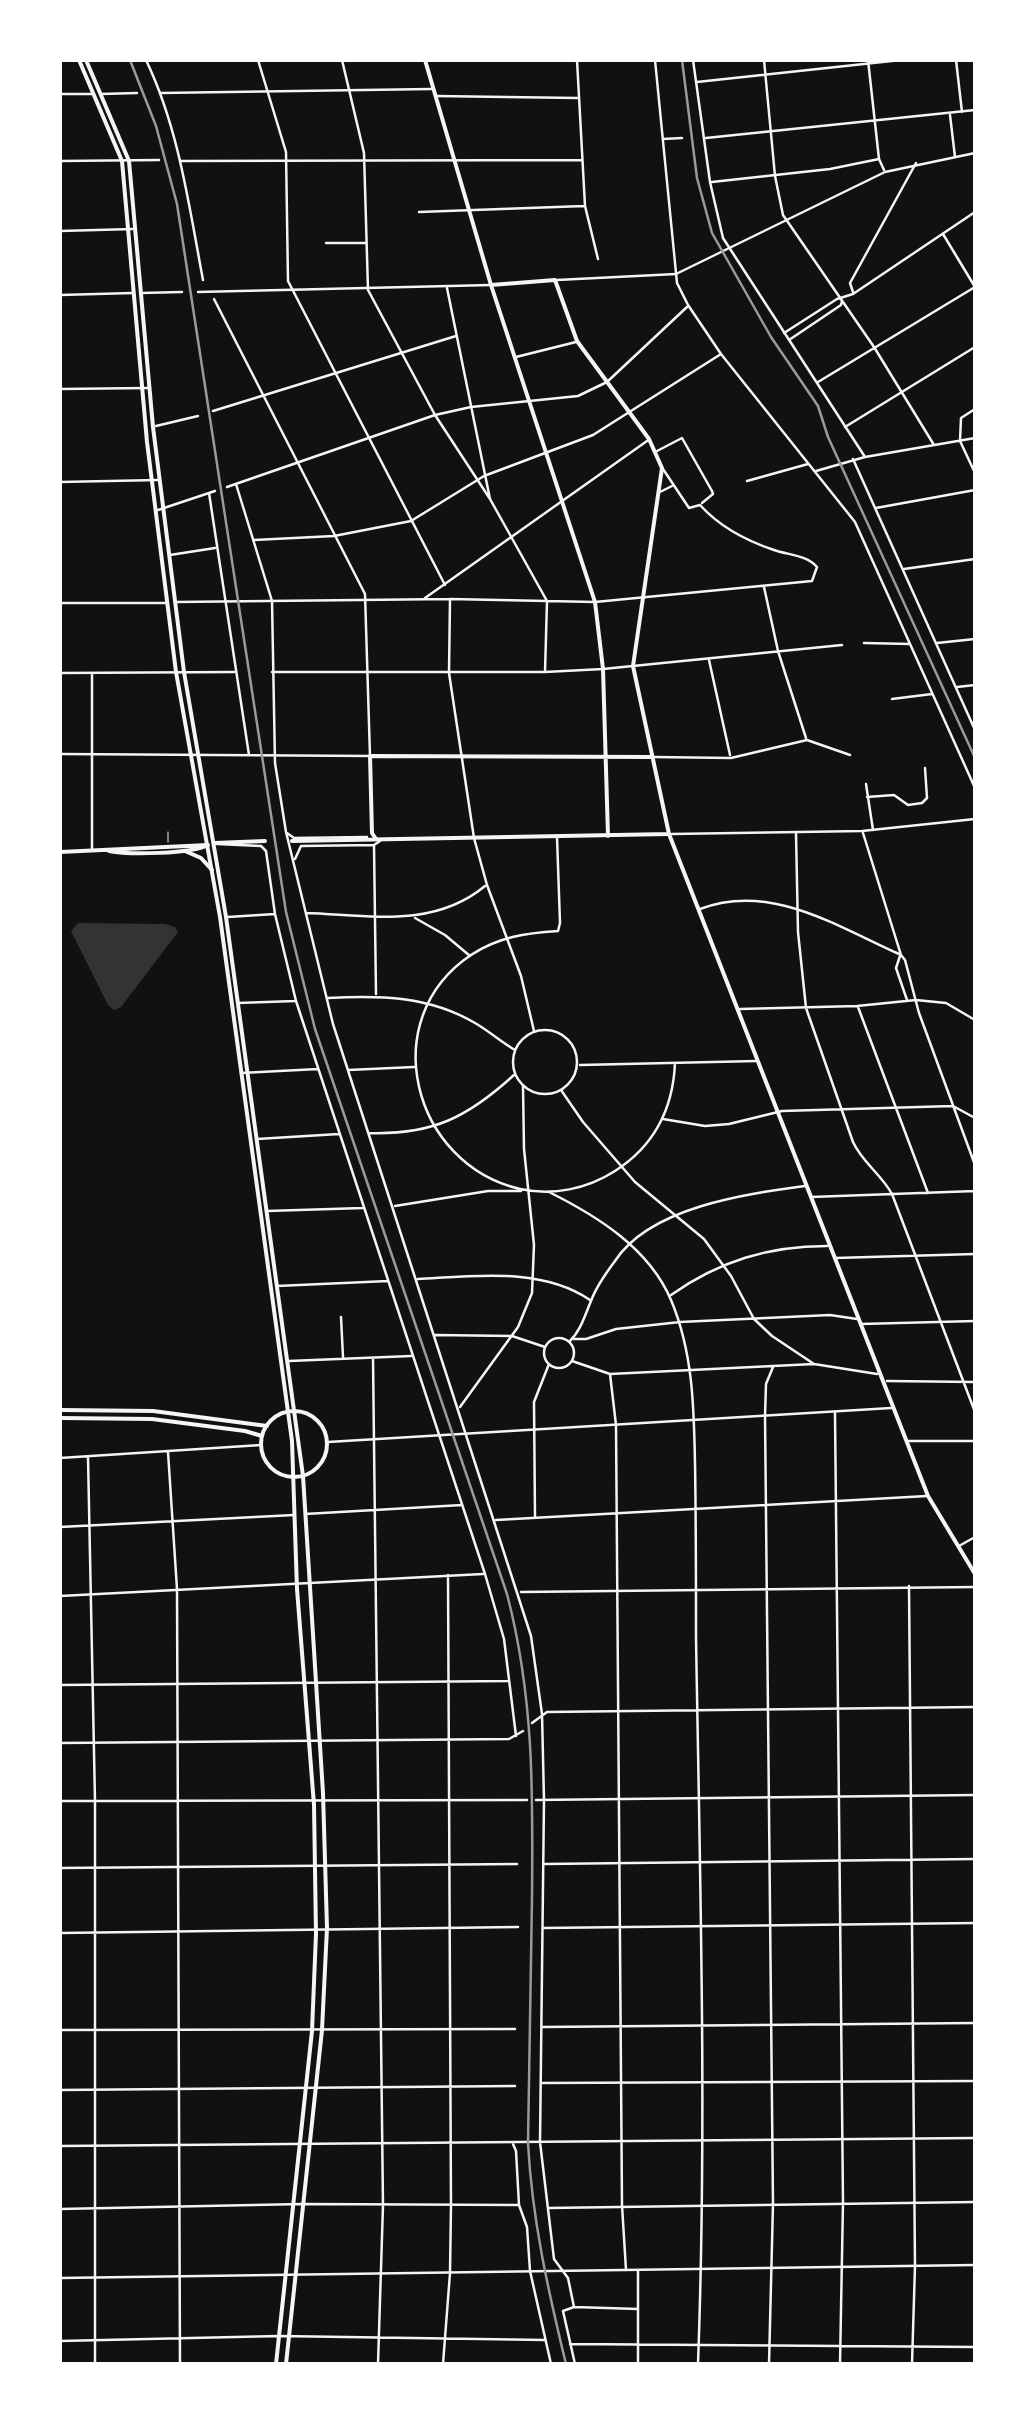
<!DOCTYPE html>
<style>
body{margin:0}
#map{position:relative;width:1035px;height:2424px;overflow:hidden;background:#111;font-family:Mulish,sans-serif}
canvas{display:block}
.frame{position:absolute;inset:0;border:62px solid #fff;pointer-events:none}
</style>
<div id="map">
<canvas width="1035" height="2424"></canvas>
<div class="frame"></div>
</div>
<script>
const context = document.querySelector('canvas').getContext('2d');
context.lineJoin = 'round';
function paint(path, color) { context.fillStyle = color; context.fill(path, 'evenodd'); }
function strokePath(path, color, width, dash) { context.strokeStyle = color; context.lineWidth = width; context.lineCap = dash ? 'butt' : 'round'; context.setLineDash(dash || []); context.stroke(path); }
paint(new Path2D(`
 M78 923 165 924 175 927 178 932 121 1007 114 1010 108 1005 71 931Z`), '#333');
strokePath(new Path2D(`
 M168 842V832`), '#f5f5f5', 1);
strokePath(new Path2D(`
 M146 60C179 129 189 206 203 280
 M258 60 286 152 288 281 445 585
 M342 60 364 153 368 290 435 415 490 499
 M577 60 585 206 598 259
 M655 60 677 283 688 305 721 354 855 522 975 788
 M693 60 710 182 723 238 865 457
 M764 60 775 176 783 215 874 347 934 445
 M868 60 879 159 884 170
 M956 60 962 112
 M697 82 901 60
 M161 93 431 89
 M60 94H93
 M101 94 137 93
 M435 96 577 98
 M950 115 955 157
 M706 138 975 110
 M663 139 682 138
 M60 161 159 160
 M181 161 582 160
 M712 182 830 169 879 159
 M419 212 584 206
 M60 231 133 229
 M943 234 975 287
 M326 243H365
 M447 288 490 499 547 601 545 672
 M853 292 850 283 916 163
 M784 333 837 299 853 294 975 212
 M789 340 841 305 842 301
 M516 357 576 342
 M818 382 975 287
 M60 389 148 388
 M975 409 961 418 960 441 975 473
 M213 411 456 336
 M156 426 198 416
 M845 427 975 347
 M657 451 682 438 712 491 713 494 702 503
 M853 459 975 730
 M816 471 865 457 975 438
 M747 481 808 464
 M236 484 272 601 275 763 286 832 333 1024 531 1636 542 1714 544 1800 540 2142 554 2259 568 2278 574 2307
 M227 487 435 415 471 407 578 396 607 382 687 307
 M660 492 672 486
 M209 493 249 755
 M876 508 975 490
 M158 510 215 491
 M254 540 334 536 411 521 484 476 593 435 721 354
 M170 555 215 548
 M904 569 975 559
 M764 587 778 651 806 738
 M425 598 647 441
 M450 599 449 673 474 838 487 885 521 976 534 1031
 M176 602 450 599 595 602 812 581 817 567C807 555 788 555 774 550 747 541 719 526 700 505L689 508 663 469
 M60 603H168
 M864 643 910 644
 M937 643 975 639
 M709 660 730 755
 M272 672H545L603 669 842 645
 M60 673 234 672
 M957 687 975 685
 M892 699 932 694
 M60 754 370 756 365 594 214 299
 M653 757 731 758 807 740 850 755
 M866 784 873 830
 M867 797 894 795 908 805 922 803 927 798 925 768
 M287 833 294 838 367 837
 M796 833 798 932 806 1008 853 1142C862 1162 881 1174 892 1194L975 1412
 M863 833 901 955 905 960 919 1013 975 1165
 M557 837 560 923 558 931C526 933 498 937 471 955 375 1019 412 1164 520 1189 553 1196 587 1189 615 1171 654 1146 673 1109 675 1063
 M217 844 261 846 266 851 275 914 296 1001 485 1574 504 1639 516 1736
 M374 845 376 994
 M92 849V673
 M295 859 301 846 374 845 380 841
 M700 909C770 882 836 926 899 954
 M306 913C369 915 433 929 485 886
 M228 917 275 914
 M415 918 445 935 470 956
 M900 956 896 968 907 1000
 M328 998C380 995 429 996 475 1023 489 1031 501 1042 515 1050
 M238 1003 295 1001
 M858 1007 928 1193
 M740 1009 857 1006 916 1000 946 1003 975 1020
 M513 1062a32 32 0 1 1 64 0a32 32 0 1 1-64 0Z
 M580 1065 757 1061
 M348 1070 414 1067
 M241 1073 318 1069
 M561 1090 583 1122 635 1182 704 1239 731 1276 754 1319 772 1336 814 1364
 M663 1119 705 1126 729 1124 782 1111 953 1106 975 1118
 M369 1133C433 1135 468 1117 514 1075
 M257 1139 339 1134
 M975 1187V1198
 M549 1192C597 1216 649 1248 671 1300 693 1352 694 1408 695 1463 696 1521 696 1579 696 1637 700 1879 707 2122 698 2364
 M811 1197 975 1191
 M395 1206 488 1191H521
 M267 1211 363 1208
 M835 1258 975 1254
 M418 1279C475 1276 542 1267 590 1300
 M277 1286 388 1281
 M671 1295C719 1261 769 1246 827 1246
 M341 1317 343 1357
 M861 1324 975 1321
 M435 1335 512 1336 545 1347
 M544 1353a15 15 0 1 1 30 0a15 15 0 1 1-30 0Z
 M574 1339H586L616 1329 680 1322 830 1315 857 1319
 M570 1341C581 1330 585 1315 591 1301 596 1287 606 1273 615 1261 650 1207 746 1194 805 1186
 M373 1358 383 2205 378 2364
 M289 1361 411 1356
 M572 1361 610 1374 814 1364 877 1374
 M610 1374 616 1425 622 2205 626 2270
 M887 1381 975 1382
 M460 1407 518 1327 532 1293 534 1245 524 1149 523 1086
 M835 1413 843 2202 840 2364
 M907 1441H975
 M168 1452 177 1589 180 2364
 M88 1457 95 1801V2364
 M60 1458 261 1445
 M305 1514 462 1505
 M535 1516 534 1402 549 1364
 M496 1520 927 1496
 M60 1527 294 1515
 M959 1546 975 1537
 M909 1586 915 2266 912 2364
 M521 1592 975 1587
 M60 1596 483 1574
 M60 1685 508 1681
 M532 1723 547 1712 975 1707
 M60 1743 509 1739 523 1731
 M536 1800 975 1795
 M60 1801 527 1800
 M545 1864 975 1859
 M60 1868 517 1864
 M543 1928 975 1923
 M60 1933 518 1927
 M543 2027 975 2023
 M60 2030 515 2029
 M542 2083 975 2081
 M60 2090 515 2086
 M513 2144 516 2151 519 2205 527 2227 530 2271 551 2364
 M60 2146 975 2138
 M548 2208 975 2202
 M60 2209 302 2204 519 2205
 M60 2341 279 2336 545 2340
 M570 2344 975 2347
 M443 2364 450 2273 451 2205 448 1575
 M575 2364 563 2311 574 2307 638 2309
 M638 2364V2271
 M769 2364 773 2204 765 1416 766 1384 773 1367`), '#f5f5f5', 2.5);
strokePath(new Path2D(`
 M557 280 676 274 885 172 975 153
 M198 292 491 285
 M141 293 182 292
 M60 295 133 293
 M60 482 158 480
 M672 834 862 831 975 819
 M328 1442 891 1408
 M60 2278 975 2265`), '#f5f5f5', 2.5);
strokePath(new Path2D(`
 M79 60 122 161 147 442 176 672 220 917 292 1441 297 1589 314 1805 316 1934 312 2031 276 2364
 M86 60 129 161 153 427 184 672 226 917 303 1476 323 1793 327 1928 322 2030 286 2364
 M376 839 372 833 370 756 651 757
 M292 841 669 834 633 666 662 468 649 439 577 341 555 280 491 285 595 602 603 669 608 836
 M215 843 265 841
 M60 1410 153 1411 267 1426
 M261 1444a33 33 0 1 1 66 0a33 33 0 1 1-66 0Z
 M60 1418 152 1419 245 1431 262 1436`), '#f5f5f5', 4);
strokePath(new Path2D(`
 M425 60 491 285
 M669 834 928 1496 975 1574
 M109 851C129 855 191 854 208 845
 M185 851 201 858 212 870
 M60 852 208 845`), '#f5f5f5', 4);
strokePath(new Path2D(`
 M682 60 697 178 712 233 771 337 818 406 828 437 975 758`), '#9a9a9a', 2.5);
strokePath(new Path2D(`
 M130 60 156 126 177 204 286 912 315 1029 507 1594C534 1697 533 1792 532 1898 531 1980 529 2062 528 2143 532 2219 548 2290 566 2364`), '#9a9a9a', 2.5);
</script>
